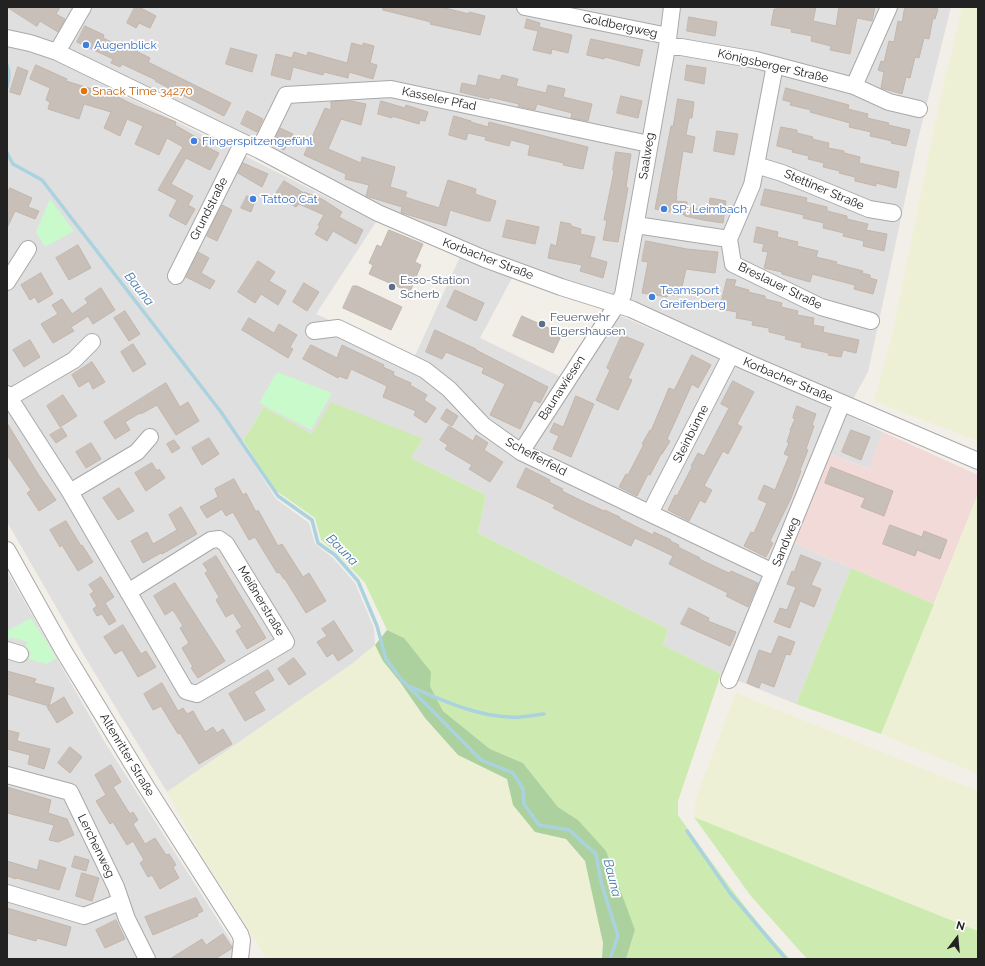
<!DOCTYPE html>
<meta charset="utf-8">
<style>
body{margin:0}
#map{position:relative;width:985px;height:966px;overflow:hidden;background:#f2efe9;font-family:Raleway,sans-serif}
canvas{display:block}
.frame{position:absolute;inset:0;border:8px solid #222;pointer-events:none}
.north{position:absolute;left:937px;top:918px;width:40px;height:40px;-webkit-text-stroke:3px #fff;paint-order:stroke;rotate:16deg;font-size:11px;font-weight:700;line-height:16px;text-align:center;color:#222}
.north::after{content:'';display:block;margin:auto;width:14px;height:18px;background:#222;clip-path:polygon(50% 0,100% 100%,50% 72%,0 100%)}
</style>
<div id="map">
<canvas width="985" height="966"></canvas>
<div class="frame"></div>
<div class="north">N</div>
</div>
<script>
const context = document.querySelector('canvas').getContext('2d');
context.lineJoin = 'round';
function paint(path, color) { context.fillStyle = color; context.fill(path, 'evenodd'); }
function strokePath(path, color, width, dash) { context.strokeStyle = color; context.lineWidth = width; context.lineCap = dash ? 'butt' : 'round'; context.setLineDash(dash || []); context.stroke(path); }
function write(font, color, halo, rows, align = 'center') {
  context.font = font + ' Raleway,sans-serif'; context.lineWidth = 3.5; context.setLineDash([]); context.textBaseline = 'middle'; context.strokeStyle = halo; context.fillStyle = color; for (const [text, x, y, turn = 0] of rows) {
    context.save(); context.translate(x, y); context.rotate((+turn || 0) * Math.PI / 180); context.textAlign = isNaN(turn) ? turn : align; if (halo) context.strokeText(text, 0, 0); context.fillText(text, 0, 0); context.restore();
  }
}
paint(new Path2D(`
 M7 7H951L918 139 868 372 853 399 610 300 381 211 72 51 17 31 7 33Z
 M15 47 56 61 376 222 316 314 414 358 460 257 512 278 480 338 563 378 607 310 841 412 883 432 869 469 825 452 789 541 851 568 796 704 721 674 663 645 668 629 478 533 486 495 411 458 423 439 312 434 264 407 241 443 276 499 309 523 315 544 333 558 355 583 374 628 375 645 352 664 167 792 85 657 7 522V48Z
 M7 571 104 741 233 944 235 949 230 959H7Z`), '#e0dfdf');
paint(new Path2D(`
 M883 432 978 475V494L934 604 789 541 825 452 868 469Z`), '#f2dad9');
paint(new Path2D(`
 M962 7H978V441L874 401 893 331 937 114Z
 M978 494V774L881 734Z
 M375 645 383 661 400 682 425 718 458 755 507 779 513 805 535 831 566 839 585 861 593 891 603 943 602 959H267L201 854 167 792 352 664Z
 M736 693 978 791V931L694 817 696 797Z`), '#eef0d5');
paint(new Path2D(`
 M331 402 423 439 411 458 486 495 478 533 668 629 663 645 721 674 678 801V815C714 865 748 915 790 959H626L635 930 578 820 558 807 523 763 490 749 443 711 404 638 387 630 365 583 337 553 321 540 315 518 275 490 243 440 264 407 312 434Z
 M851 568 934 604 881 734 796 704Z
 M694 817 978 931V959H807L750 895Z`), '#cdebb0');
paint(new Path2D(`
 M387 630 404 638 431 672 430 686 443 711 490 749 523 763 558 807 578 820 606 851 635 930 626 959H602L603 943 585 861 566 839 535 832 513 805 507 779 458 755 425 718 400 682 383 661 375 645Z`), '#add19e');
paint(new Path2D(`
 M50 199 74 231 45 247 36 232Z
 M277 372 332 393 311 430 259 403Z
 M31 618 57 658 46 664 29 659 31 652 25 650 27 642 11 637 9 640 7 636V631Z`), '#c8facc');
strokePath(new Path2D(`
 M7 65C10 72 9 80 7 87
 M7 153 13 164 42 180 221 412 278 496 312 520 318 543 335 555 358 581 377 626 386 659 401 679 481 760 513 773 523 789 524 804 539 825 569 830 596 854 601 882 618 936 610 959
 M411 687C442 700 476 716 510 717 521 718 533 715 544 714
 M687 831 730 893 786 959`), '#aad3df', 3.5);
const building = new Path2D(`
 M7 7H60L56 14 65 19 58 32 40 21 37 26Z
 M135 7H139L156 16 150 28 139 23 136 28 127 23Z
 M383 7H441L469 14V12L485 16 480 35 430 24 431 22 383 10Z
 M778 7H816L813 21 836 26 839 7H875L872 21 857 18 850 54 830 50 831 46 811 41 812 36 791 32 792 29 771 25 774 9H777Z
 M905 7H930L938 9 935 19 933 18 929 39 924 38 919 58 915 57 910 78 906 77 902 94 881 88 884 72 878 70 881 61 884 62 889 41 894 42 898 21 902 22Z
 M689 17 717 22 715 36 687 31Z
 M527 19 540 23 539 27 572 35 568 53 552 49 551 54 533 50 538 31 525 28Z
 M85 26 104 35 103 38 131 51 132 49 150 58 148 62 231 103 224 116 155 81 156 80 122 64 120 67 111 63 113 59 77 42Z
 M591 39 643 50 639 66 605 57 604 59 587 55Z
 M352 43 363 46V43L374 46 370 63 377 65 373 79 349 72 348 78 324 72 323 75 293 67 290 80 271 75 276 54 292 58 294 52 307 56 308 52 347 63Z
 M231 48 257 55 252 72 226 64Z
 M36 65 67 79 66 81 118 97 134 105 176 122 175 125 201 140 199 143 219 153 210 170 186 158 171 184 193 196 188 205 195 209 186 225 169 216 177 200 158 190 183 147 167 138 159 155 135 144 143 126 127 119 120 136 104 128 111 112 84 104 79 119 48 109 50 102 46 100 50 88 30 79Z
 M687 65 706 68 704 84 685 80Z
 M18 67 28 71 20 95 10 92Z
 M479 75 500 80 502 75 518 79 516 86 546 93 548 85 565 89 563 97 592 104 588 121 571 118 572 113 537 104 535 110 518 106 519 104 489 97V99L460 92 462 83 476 86Z
 M786 88 849 105 848 109 868 114 867 118 889 123 888 125 910 130 906 146 891 143 892 141 870 136 871 132 849 127 850 123 810 112 811 110 790 105 791 102 783 100Z
 M621 96 642 101 638 118 617 113Z
 M678 99 694 102 692 118H689L686 135 695 137 692 153 683 151 676 195 677 196 676 201 687 202V207L708 211 710 198 726 201 723 223 703 220 685 216V215L655 209 671 126H673Z
 M351 101 366 104 361 125 341 119 328 149 361 163 362 157 395 167 390 187 407 192 405 197 439 208 448 180 476 189 475 194 496 201 490 221H486L450 210 446 226 402 213 401 212 402 207 366 196 369 185 345 179 346 174 304 155 325 108 331 110V102Z
 M381 101 405 108 406 105 428 112 425 121 420 120 419 124 392 116V118L378 114Z
 M247 111 263 119 257 132 241 124Z
 M454 116 471 121V122L488 127 489 122 588 147 583 169 563 165 564 163 528 155 530 145 511 140 509 146 485 140 486 137 468 133 466 140 449 135Z
 M781 127 797 130V133L813 137 812 139 829 143 828 148 844 151V153L860 157 859 163 899 172 896 188 876 183V186L855 181V177L839 173 840 171 823 167 824 163 808 159 809 156 792 152 793 150 777 146Z
 M280 128 293 134 284 150 272 144Z
 M717 131 738 134 734 155 714 151Z
 M616 152 631 154 626 187 628 188 618 242 603 240 607 220H604L614 171 613 170Z
 M243 163 268 174 262 187 238 173Z
 M284 181 304 193V192L322 199 342 212 339 217 363 230 356 244 333 231 327 241 315 234 320 226 318 225 324 215 299 204 296 207 275 195Z
 M10 188 32 198 28 207 39 211 35 219 15 211 7 228V196Z
 M765 189 807 198 806 202 827 207V211L847 216V219L868 224 866 230 887 234 884 251 863 246 864 241 843 236 844 233 823 228 824 223 803 218 804 215 761 205Z
 M247 196 255 201 251 212 241 208Z
 M222 205 232 210 217 241 207 236Z
 M507 220 539 227 535 244 503 237Z
 M561 222 571 224V226L581 229 580 234 595 237 590 257 607 262 603 278 580 271 582 265 548 258 551 244 556 246Z
 M757 227 778 232 777 237 798 242 797 246 818 251 816 257 837 262 836 264 863 271 862 273 870 275V278L877 280 873 294 854 289 855 285 812 274 810 282 782 274V272L764 268 768 252 762 251 764 244 754 242Z
 M389 230 423 244 415 262 421 265 410 292 369 274 373 265 369 263 377 245 381 247Z
 M646 241 687 249 718 252 715 273 686 269 680 296 668 294 667 297 642 293 648 262 642 261Z
 M78 245 91 268 69 280 56 258Z
 M198 252 209 258 201 273 215 281 210 289 186 277Z
 M258 261 275 272 269 281 286 291 278 305 261 294 255 303 238 292Z
 M41 273 53 294 38 303 35 297 30 300 21 285Z
 M727 279 736 280 734 286 749 290 748 292 765 296V299L782 303 781 307 798 311 797 315 814 318 813 325 824 327 823 332 859 340 856 353 843 350 841 357 828 355 829 353 801 347 802 343 785 339 786 336 769 332V328L752 325 753 321 736 318 737 312 720 309Z
 M304 283 319 292 307 311 293 302Z
 M353 286H357L402 307 391 330 343 308Z
 M101 288 115 310 93 324 88 316 71 327 74 331 53 343 41 324 58 314 52 305 62 299 72 314 88 303 85 299Z
 M455 290 484 303 476 321 447 307Z
 M125 311 140 334 129 341 114 318Z
 M522 316 562 334 553 353 513 336Z
 M249 318 274 333 279 324 297 335 290 347 293 349 288 358 242 330Z
 M435 330 476 349V350L548 387 540 403 534 400 520 429 490 415 505 384 482 373 484 368 446 352 442 359 426 352Z
 M622 335 644 344 628 378 632 380 618 410 596 400 610 370 607 368Z
 M30 340 40 357 24 367 13 350Z
 M133 344 146 364 133 372 121 352Z
 M311 345 337 358 342 345 384 365 383 367 394 372 393 375 411 383 410 385 427 395 424 400 436 408 426 423 414 415 416 411 383 397 387 386 351 369 347 379 339 376 338 378 303 359Z
 M692 355 711 365 698 388 692 384 667 439 670 441 662 454H661L650 475 648 474 637 496 619 487 626 474 628 475 644 444H642L650 430 651 431 669 388 674 390Z
 M92 362 105 382 93 389 89 381 79 387 72 375Z
 M733 381 754 392 737 424 742 427 728 454 723 451 704 486 712 490 705 503 700 500 689 521 668 510 675 495 677 496 692 467 691 466 698 453 704 456 729 408 721 404Z
 M166 383 180 407 188 402 199 421 176 435 157 405 141 414 140 413 125 422 130 430 115 439 104 422Z
 M63 395 77 416 60 427 47 406Z
 M576 396 594 404 571 457 553 449 559 436 550 432 554 423 563 427Z
 M797 406 816 414 812 425 814 426 806 449 808 450 800 470 801 471 791 498 770 541 773 543 766 557 744 546 751 532 754 533 767 503 758 499 764 485 775 490 789 456 784 454 789 443 787 442 791 430H790L795 419 793 418Z
 M447 409 458 416 452 426 441 419Z
 M7 423 38 474 56 500 39 511 27 493 31 490 7 455Z
 M449 426 473 441 476 435 488 443 484 450 503 462 490 482 469 469 472 465 445 449 448 445 440 440Z
 M62 428 67 436 56 443 50 435Z
 M851 430 870 437 861 460 842 452Z
 M209 438 219 454 202 465 192 448Z
 M174 440 180 448 172 453 167 444Z
 M91 443 101 459 86 468 76 452Z
 M152 463 157 471 159 469 165 478 146 491 135 473Z
 M831 467 893 491 884 516 861 507 865 498 825 483Z
 M526 468 550 480 549 482 563 489 562 491 580 500 604 511 605 510 613 514 620 517 619 518 653 535 654 532 671 540 670 541 679 545 678 547 700 558 699 559 729 573 731 571 758 583 748 607 726 596 728 593 669 564 673 556 635 538 631 546 579 521 553 508 555 505 517 487Z
 M234 479 243 495 246 493 256 512 258 510 278 546 282 544 303 577 309 573 326 601 306 613 285 579H284L279 572 277 573 255 537 249 540 233 512 226 516 222 509 207 518 200 507 218 497 215 489Z
 M119 488 134 511 118 520 103 498Z
 M181 507 197 534 162 554 161 553 143 563 131 541 147 532 153 544 177 530 169 515Z
 M66 521 81 546 82 545 93 562 78 571 62 545 60 547 50 530Z
 M890 525 922 537 924 531 947 540 940 559 917 550 915 556 883 544Z
 M801 555 821 563 811 585 821 589 814 607 800 601 790 628 774 622 780 608 787 610 796 587 787 584 792 571 794 572Z
 M216 556 266 638 247 649 236 631 242 627 233 613 226 617 216 600 219 597 205 573 208 571 203 564Z
 M101 577 114 597 105 603 116 621 109 625 102 614 97 616 93 609 97 606 90 594 94 592 89 585Z
 M175 583 225 661 198 678 191 668 193 667 182 648 189 643 180 628 183 626 173 610 165 615 154 596Z
 M689 608 709 618 708 621 736 632 730 646 681 624Z
 M334 621 353 651 338 661 333 653 327 657 317 642 327 636 322 629Z
 M123 625 141 654 146 651 156 667 138 677 122 650 115 654 104 637Z
 M779 636 795 642 790 655 786 654 774 687 761 682 759 688 747 683 759 650 771 654Z
 M294 658 306 674 289 685 278 669Z
 M268 670 274 680 254 692 265 710 245 721 229 694Z
 M7 671 36 679 34 683 54 688 49 706 64 697 73 713 57 723 47 707 49 706 7 694Z
 M162 683 178 711 183 708 187 714 193 711 205 732 213 727 217 733 223 729 232 744 199 764 180 733 178 734 161 706 153 710 144 694Z
 M7 730 19 733 17 741 50 749 44 769 28 764 30 755 7 749Z
 M70 747 82 757 70 773 58 763Z
 M111 765 121 782 113 787 130 814 133 812 138 820 133 824 145 844 155 838 166 855 169 854 176 865 173 867 179 878 160 889 152 875 148 877 140 863 144 860 133 841 127 845 113 822 110 824 96 801 106 795 95 775Z
 M7 787 51 800 48 813 67 819 74 835 58 842 49 840 54 825 7 813Z
 M75 856 89 860 86 871 72 867Z
 M40 860 66 868 59 890 17 878 16 879 7 876V861L37 870Z
 M82 873 99 878 92 901 76 896Z
 M196 898 203 911 197 914 198 916 153 935 145 917Z
 M7 908 71 927 66 946 37 938 36 941 7 933Z
 M116 920 125 939 105 948 96 930Z
 M223 934 232 947 231 949 215 959H170L202 939 206 945Z`);
paint(building, '#c7bfb8');
strokePath(building, '#c4b6ab', 1);
const minor = new Path2D(`
 M525 7 668 36
 M7 38 30 43 57 52 259 150 378 213 485 259 561 287 631 309 749 363 978 461
 M667 47H681L756 60 854 86 889 7
 M57 52 83 7
 M775 65 756 165 782 173 869 209 893 213
 M854 86 889 102 919 109
 M259 150 286 95 391 89 649 144
 M636 225 729 239
 M729 239 733 264 821 307 871 321
 M729 239 752 185 756 165
 M176 276 243 142
 M7 282 28 249
 M314 331 338 328 425 370 449 389 483 425 521 452 773 572
 M7 394 70 492 186 691 197 694 286 642 226 544 219 539 211 540 128 592
 M9 398 74 360 92 342
 M521 452 623 295 667 47 672 7
 M70 492 137 452 150 437
 M650 513 731 355
 M7 550 63 650 147 788 240 934 242 940 240 959
 M7 650 20 654
 M729 680 842 403
 M7 775 70 792 116 887 127 919 147 959
 M7 893 84 916 120 902`);
strokePath(minor, '#a9a9a9', 18);
strokePath(minor, '#fff', 16);
for (const [x, y, r, color] of [
 [86,45,4,"#3f7fe0"],
 [84,91,4,"#e8710a"],
 [194,141,4,"#3f7fe0"],
 [253,199,4,"#3f7fe0"],
 [664,209,4,"#3f7fe0"],
 [392,287,4,"#5c6f8a"],
 [652,297,4,"#3f7fe0"],
 [542,324,4,"#5c6f8a"]
]) { const dot = new Path2D(); dot.arc(x, y, r, 0, 2 * Math.PI); context.fillStyle = color; context.fill(dot); strokePath(dot, '#fff', 1.5); }
write('12px', '#222', '#fff', [
 ["Goldbergweg",620,26,12],
 ["Königsberger Straße",773,66,13],
 ["Kasseler Pfad",439,99,12],
 ["Saalweg",647,156,-81],
 ["Stettiner Straße",824,190,23],
 ["Grundstraße",209,209,-63],
 ["Korbacher Straße",488,259,21],
 ["Breslauer Straße",780,286,26],
 ["Korbacher Straße",788,380,23],
 ["Baunawiesen",562,388,-57],
 ["Steinbünne",691,434,-63],
 ["Schefferfeld",536,457,28],
 ["Sandweg",786,542,-68],
 ["Meißnerstraße",261,601,59],
 ["Altenritter Straße",127,755,59],
 ["Lerchenweg",96,846,64]
]);
write('12px', '#366cbe', '#fff', [
 ["Augenblick",94,45],
 ["Fingerspitzengefühl",202,141],
 ["Tattoo Cat",261,199],
 ["SP: Leimbach",672,209],
 ["Teamsport",660,290],
 ["Greifenberg",660,304]
], 'left');
write('12px', '#c56008', '#fff', [
 ["Snack Time 34270",92,91]
], 'left');
write('12px', '#4e5e75', '#fff', [
 ["Esso-Station",400,280],
 ["Scherb",400,294],
 ["Feuerwehr",550,317],
 ["Elgershausen",550,331]
], 'left');
write('italic 13px', '#4a7aab', '#fff', [
 ["Bauna",139,289,52],
 ["Bauna",342,550,45],
 ["Bauna",612,878,76]
]);
</script>
